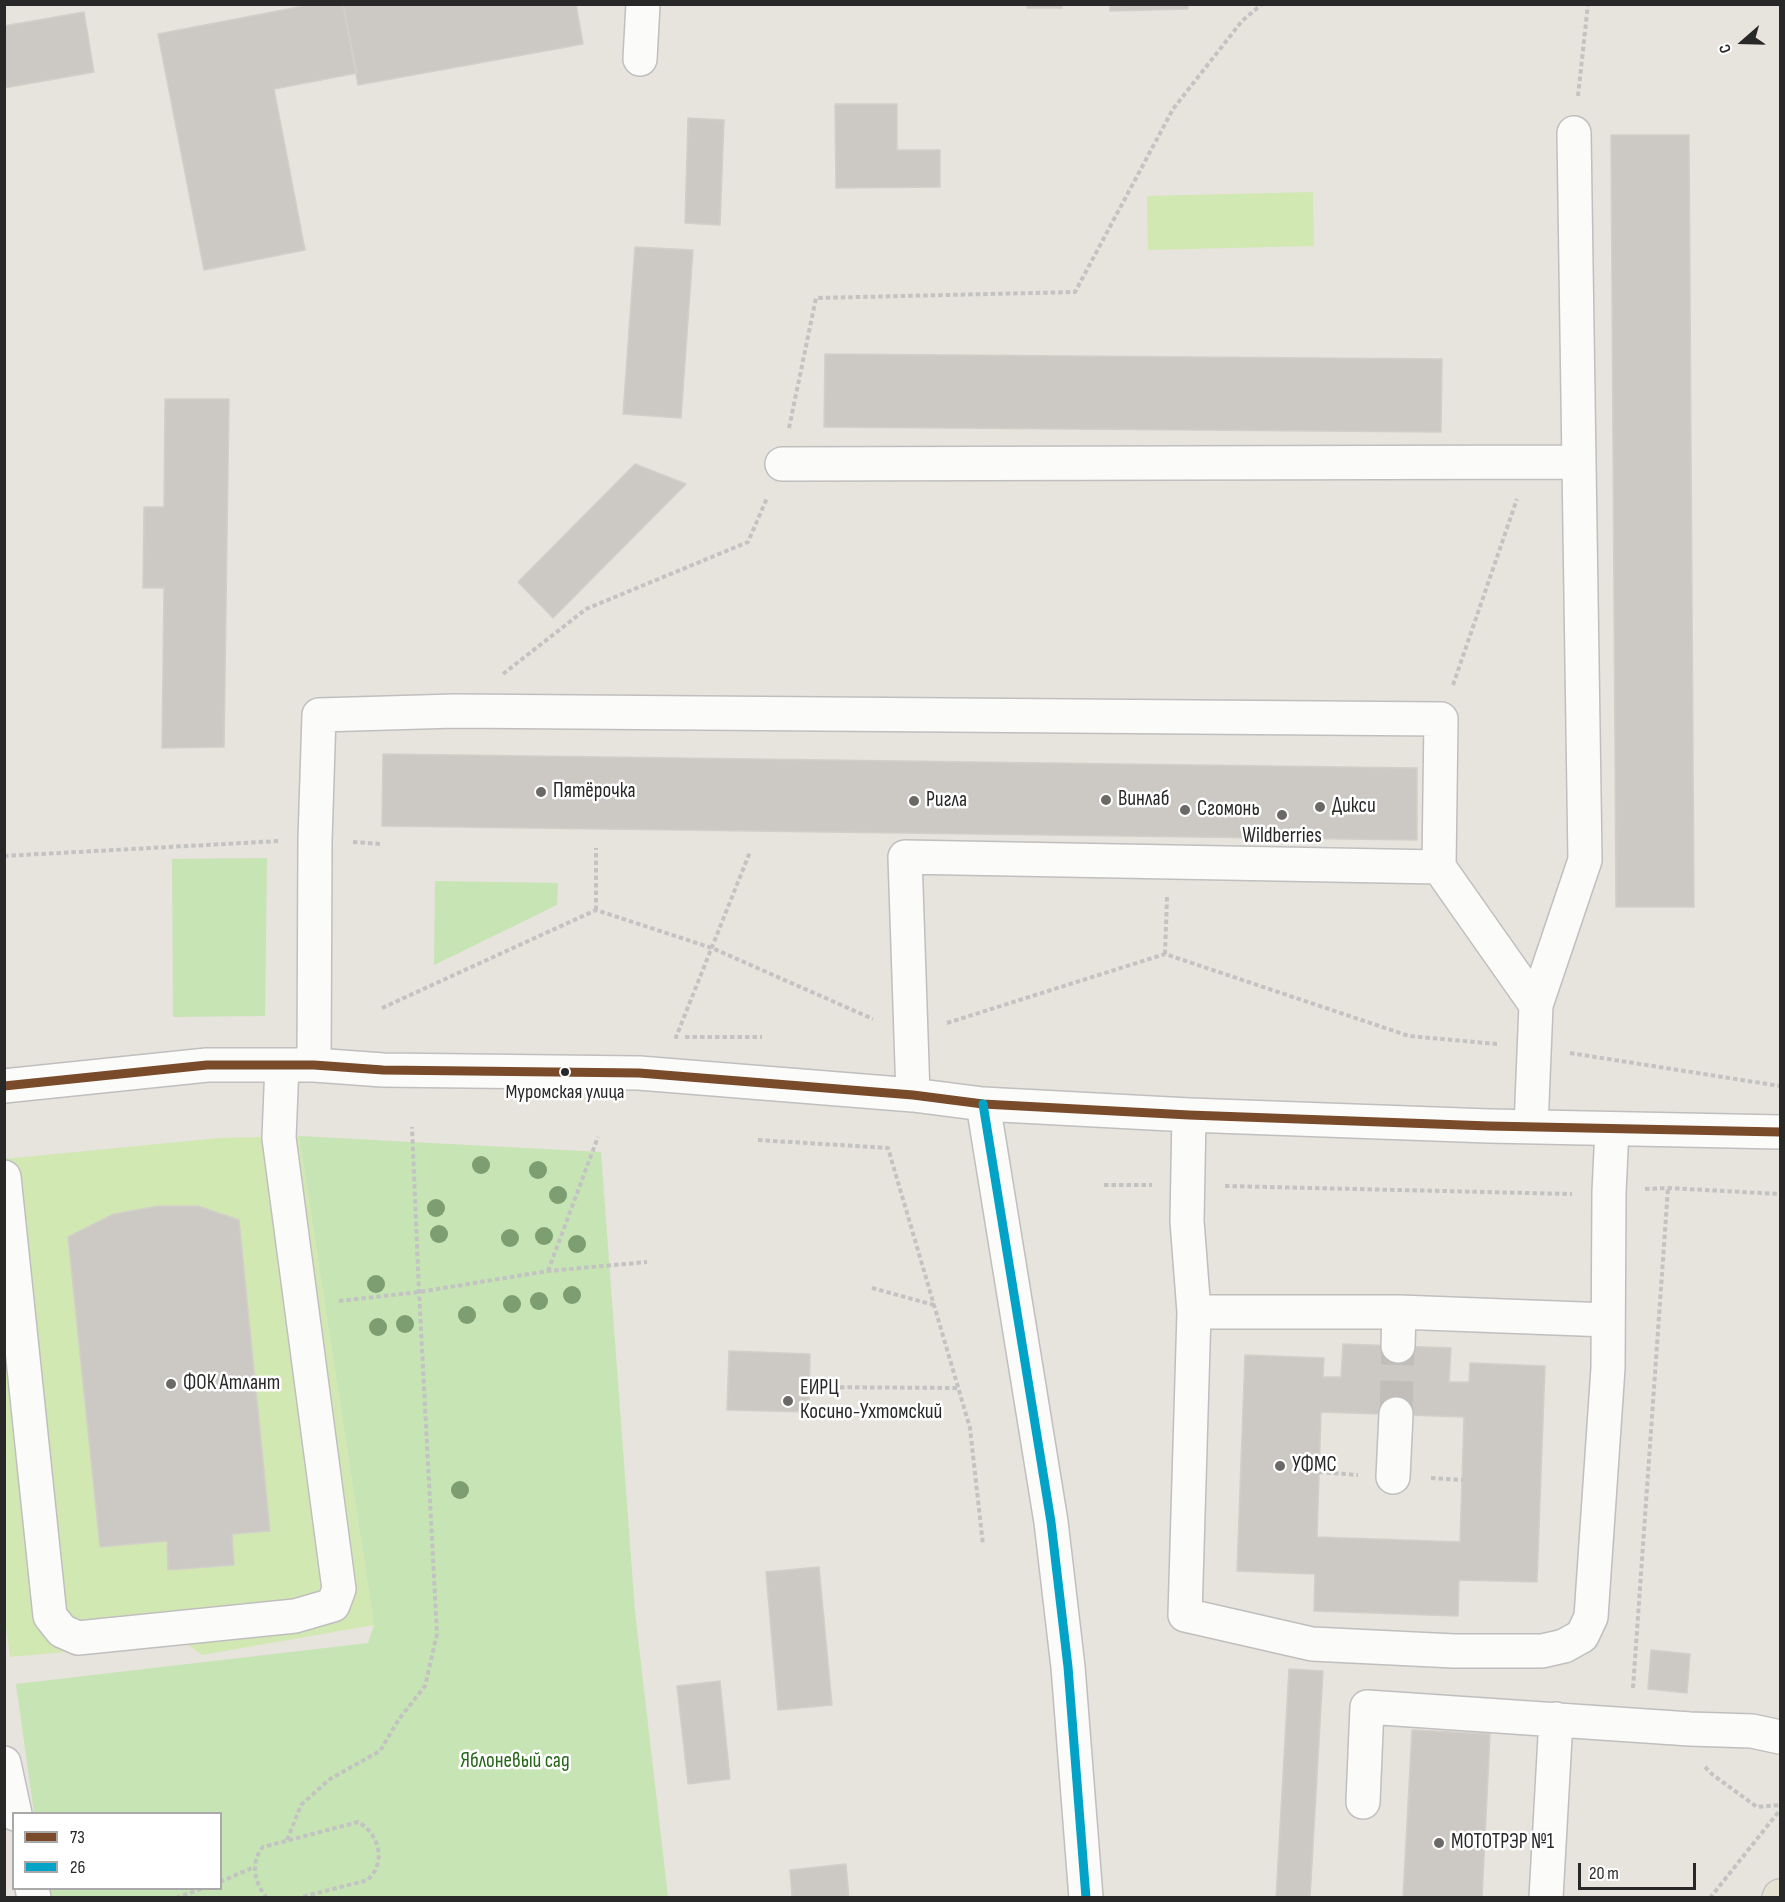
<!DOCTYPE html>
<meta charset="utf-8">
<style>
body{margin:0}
#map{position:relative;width:1785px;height:1902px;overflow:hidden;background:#e7e3dd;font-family:"Sofia Sans Condensed",sans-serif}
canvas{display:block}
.frame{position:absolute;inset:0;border:6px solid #282828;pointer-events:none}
.legend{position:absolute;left:12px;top:1812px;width:210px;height:78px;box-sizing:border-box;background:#fff;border:2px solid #a9a9a9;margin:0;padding:8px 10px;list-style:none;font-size:18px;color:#282828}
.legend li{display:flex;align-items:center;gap:12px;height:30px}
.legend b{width:30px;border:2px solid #a9a9a9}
.north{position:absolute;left:1713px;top:12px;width:60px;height:60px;-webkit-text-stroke:4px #fff;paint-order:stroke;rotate:250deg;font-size:16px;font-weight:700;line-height:24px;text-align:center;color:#282828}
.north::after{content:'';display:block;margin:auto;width:21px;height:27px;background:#282828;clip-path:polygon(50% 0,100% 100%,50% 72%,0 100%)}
.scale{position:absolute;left:1578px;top:1863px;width:118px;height:27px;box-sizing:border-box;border:3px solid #282828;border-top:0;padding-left:8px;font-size:18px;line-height:21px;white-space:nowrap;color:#282828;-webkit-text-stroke:4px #fff;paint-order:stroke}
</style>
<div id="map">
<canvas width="1785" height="1902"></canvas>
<div class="frame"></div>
<ul class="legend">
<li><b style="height:8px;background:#7a4b2a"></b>73</li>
<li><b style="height:8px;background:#02a3c6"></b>26</li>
</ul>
<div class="north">С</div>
<div class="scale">20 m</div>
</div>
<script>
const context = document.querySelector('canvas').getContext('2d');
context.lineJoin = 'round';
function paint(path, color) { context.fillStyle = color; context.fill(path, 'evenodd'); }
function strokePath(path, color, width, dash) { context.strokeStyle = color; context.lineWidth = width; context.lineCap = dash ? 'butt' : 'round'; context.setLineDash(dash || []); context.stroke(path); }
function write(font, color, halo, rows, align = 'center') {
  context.font = font + ' "Sofia Sans Condensed",sans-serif'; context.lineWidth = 5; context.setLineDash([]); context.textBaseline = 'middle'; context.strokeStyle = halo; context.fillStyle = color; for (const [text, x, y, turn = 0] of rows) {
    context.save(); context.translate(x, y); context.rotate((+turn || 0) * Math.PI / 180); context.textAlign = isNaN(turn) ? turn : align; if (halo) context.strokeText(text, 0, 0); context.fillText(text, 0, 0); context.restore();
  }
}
paint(new Path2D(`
 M267 858 265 1016 173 1017 172 859Z
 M435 881 558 883 557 905 434 965Z
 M299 1136 601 1152 635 1612 668 1897H45L44 1889 220 1888V1814L34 1813 16 1684 368 1643 374 1625Z`), '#c7e4b4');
paint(new Path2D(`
 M1313 192 1314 246 1148 250 1147 196Z
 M299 1136 374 1625 202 1655 183 1641 10 1657 4 1610V1159L219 1138Z`), '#d2e8b2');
const building = new Path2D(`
 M314 4H343L357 73 274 89 305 250 204 270 158 34Z
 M343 4H576L583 44 358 85Z
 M1027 4H1062V8H1027Z
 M1110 4H1188V9L1110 11Z
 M84 12 94 72 4 88V26Z
 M835 104H897V150H940V187L836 188Z
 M688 118 724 120 720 225 685 223Z
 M1611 135H1689L1694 907H1616Z
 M635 247 693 250 681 418 623 414Z
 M825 354 1442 359 1441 432 824 427Z
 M165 399H229L224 747 162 748 164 588H143L144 507H164Z
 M635 464 686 484 553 618 518 582Z
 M383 754 1417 768V840L382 826Z
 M159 1206H198L239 1220 270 1531 232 1534 234 1565 168 1570 167 1541 100 1547 68 1237 114 1214Z
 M1343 1344 1451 1348 1449 1382H1469L1470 1363 1545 1366 1537 1582 1459 1580 1458 1616 1314 1611 1315 1574 1237 1571 1245 1355 1324 1358 1323 1377H1341ZM1321 1412 1464 1417 1460 1542 1317 1537Z
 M729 1351 810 1354 809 1412 727 1410Z
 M819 1567 832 1705 778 1710 766 1572Z
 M1651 1650 1690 1654 1687 1693 1648 1689Z
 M1289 1669 1323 1671 1310 1898H1276Z
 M720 1681 730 1779 688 1784 677 1686Z
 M1412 1730 1490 1734 1482 1898H1403Z
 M846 1864 849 1898H792L790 1870Z`);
paint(building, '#ccc9c4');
strokePath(building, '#d2cfc9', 1.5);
strokePath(new Path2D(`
 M1396 1414 1398 1346`), '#c1beb9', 33, [33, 16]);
const minor = new Path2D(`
 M640 59 643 4
 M782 464 1579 462
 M1536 1005 1585 860 1574 133
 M314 1065 315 840 319 715 455 711 1441 719 1439 867 1536 1005 1531 1127
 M4 1086 207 1065H314L383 1070 639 1073 913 1095 983 1104 1189 1115 1489 1126 1780 1132
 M913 1095 905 857 1439 867
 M983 1104 1051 1522 1068 1667 1086 1898
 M1189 1115 1187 1221 1194 1312 1185 1615 1312 1644 1454 1651H1542L1564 1646 1582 1636 1591 1617 1608 1368 1609 1192 1612 1129
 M4 1177 50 1616 62 1631 78 1638 295 1616 333 1605 339 1589 279 1138 282 1065
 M1194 1312H1399L1608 1320
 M1398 1346 1399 1312
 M1393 1477 1396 1414
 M4 1763 15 1814
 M1363 1802 1367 1707 1690 1729 1752 1731 1780 1737
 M32 1888 34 1898
 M1546 1898 1556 1719`);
const major = new Path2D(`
 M1779 1898 1780 1896`);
strokePath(minor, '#c0bfbf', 36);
strokePath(major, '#c3c2c0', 36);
strokePath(new Path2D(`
 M1578 96 1588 4
 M789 428 816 298 1075 292 1173 109 1242 21 1262 4
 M503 674 586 609 748 542 767 498
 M1453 685 1517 499
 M353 842 381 844
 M4 856 279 841
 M596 910V848
 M1165 954 1167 897
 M382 1008 596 910 712 948 873 1019
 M947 1023 1165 954 1409 1036 1497 1044
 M678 1037H676L750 852
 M685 1037H762
 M1570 1053 1780 1086
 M758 1140 888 1148 970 1428 983 1545
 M1104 1185H1152
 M1225 1186 1572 1194
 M1645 1189 1668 1188 1780 1194
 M548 1271 598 1137
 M872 1288 934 1305
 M339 1301 419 1292 548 1271 647 1262
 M810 1387 958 1388
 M1319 1472 1358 1475
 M1431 1478 1463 1480
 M1633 1688 1668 1188
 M1705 1767 1713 1775 1757 1807 1780 1805
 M287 1840 301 1805 330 1779 380 1751 399 1719 425 1686 437 1634 419 1292 412 1127
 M220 1882 254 1867
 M176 1898 204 1888
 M267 1898C254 1883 250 1862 263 1847L358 1822C373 1830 384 1850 376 1868 375 1872 371 1876 368 1880L298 1898
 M1710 1898 1780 1810`), '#c4c3c3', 4, [4.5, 3]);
strokePath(minor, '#fbfbfa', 33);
strokePath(major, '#e6e2d2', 33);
strokePath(new Path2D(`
 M4 1086 207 1065H314L383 1070 639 1073 913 1095 983 1104 1189 1115 1489 1126 1780 1132`), '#7a4b2a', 9);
strokePath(new Path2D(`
 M983 1104 1051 1522 1068 1667 1086 1898`), '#02a3c6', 9);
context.fillStyle = '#7c9e70';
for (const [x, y] of [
 [481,1165],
 [538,1170],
 [558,1195],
 [436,1208],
 [439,1234],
 [544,1236],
 [510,1238],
 [577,1244],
 [376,1284],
 [572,1295],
 [539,1301],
 [512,1304],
 [467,1315],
 [405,1324],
 [378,1327],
 [460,1490]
]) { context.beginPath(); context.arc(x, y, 9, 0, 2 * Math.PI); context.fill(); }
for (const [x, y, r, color] of [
 [541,792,6,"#6b6967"],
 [1106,800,6,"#6b6967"],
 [914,801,6,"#6b6967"],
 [1320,807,6,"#6b6967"],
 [1185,810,6,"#6b6967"],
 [1282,815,6,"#6b6967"],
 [565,1072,5,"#282828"],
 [171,1384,6,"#6b6967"],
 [788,1401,6,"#6b6967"],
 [1280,1466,6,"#6b6967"],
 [1439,1843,6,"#6b6967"]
]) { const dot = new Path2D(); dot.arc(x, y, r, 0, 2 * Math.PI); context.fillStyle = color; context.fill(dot); strokePath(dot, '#fff', 2); }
write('20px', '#282828', '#fff', [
 ["Муромская улица",565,1093]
]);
write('21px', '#282828', '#fff', [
 ["Пятёрочка",553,792],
 ["Винлаб",1118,800],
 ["Ригла",926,801],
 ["Дикси",1332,807],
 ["Сгомонь",1197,810],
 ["Wildberries",1282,837,"center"],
 ["ФОК Атлант",183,1384],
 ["ЕИРЦ",800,1389],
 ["Косино-Ухтомский",800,1413],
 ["УФМС",1292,1466],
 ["МОТОТРЭР №1",1451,1843]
], 'left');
write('21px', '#256617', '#fff', [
 ["Яблоневый сад",515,1762]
]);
</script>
